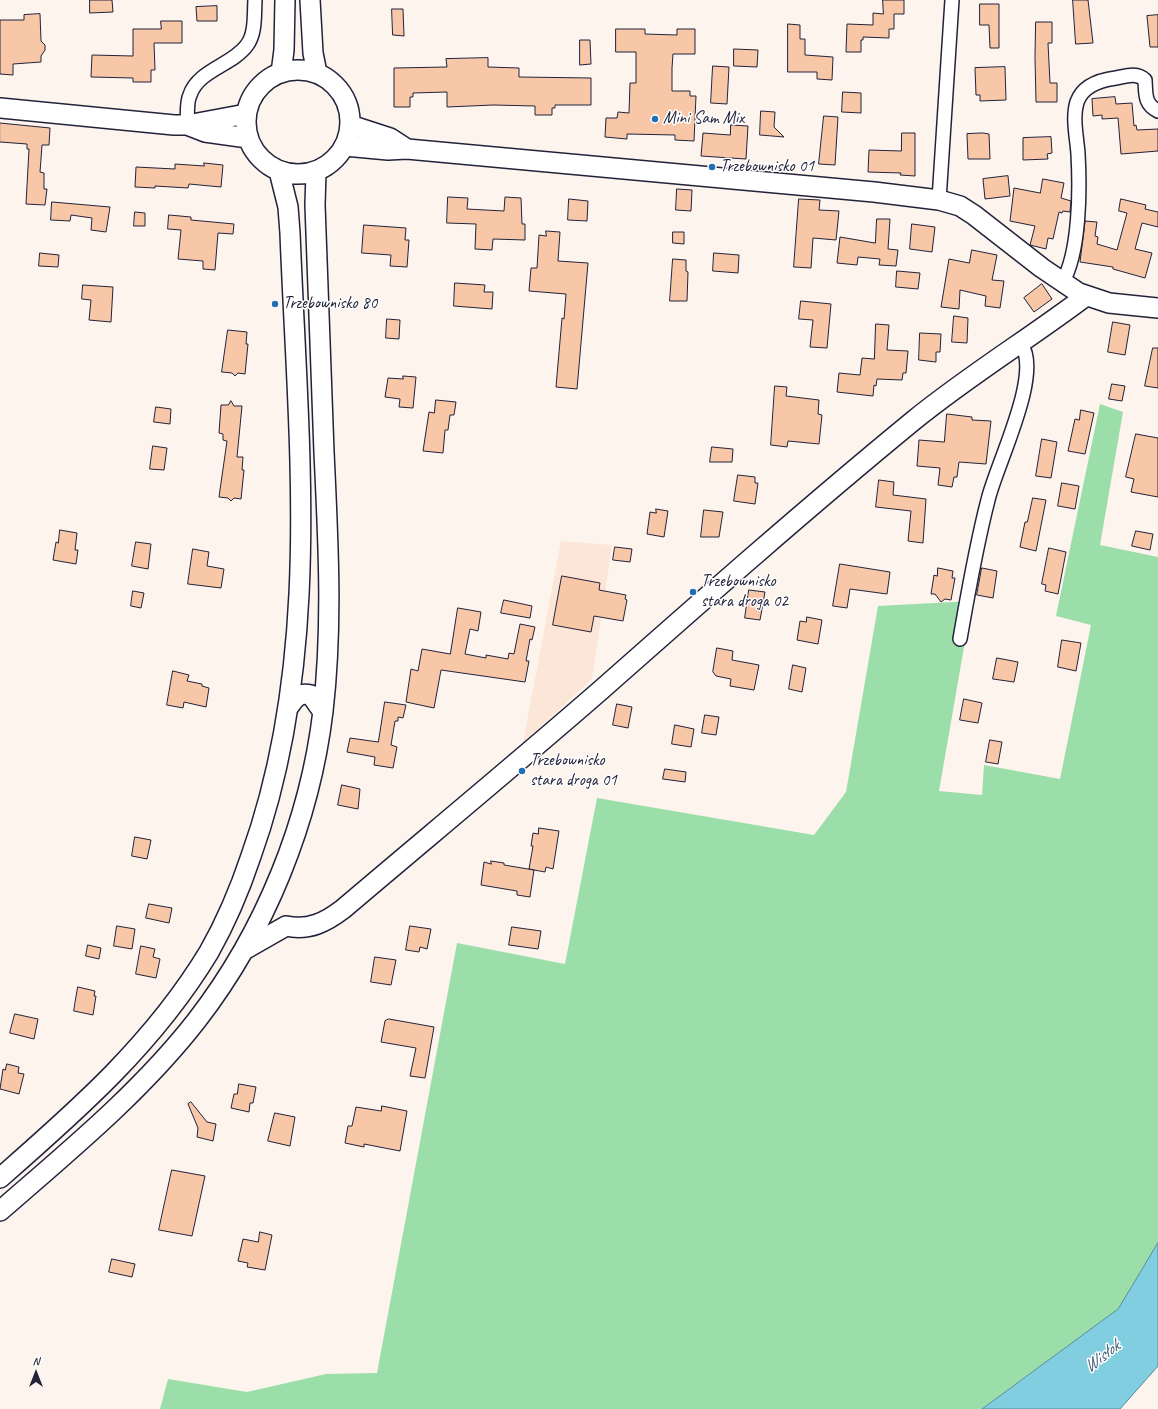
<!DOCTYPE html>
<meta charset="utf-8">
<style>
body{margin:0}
#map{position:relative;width:1158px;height:1409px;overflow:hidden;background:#fdf4ed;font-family:Caveat,sans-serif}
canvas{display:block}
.north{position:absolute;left:16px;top:1353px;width:40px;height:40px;-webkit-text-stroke:3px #fff;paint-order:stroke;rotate:0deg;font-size:11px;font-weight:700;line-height:16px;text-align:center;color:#22223b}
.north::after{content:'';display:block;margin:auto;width:14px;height:18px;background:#22223b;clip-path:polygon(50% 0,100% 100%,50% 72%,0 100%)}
</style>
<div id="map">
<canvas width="1158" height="1409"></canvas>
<div class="north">N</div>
</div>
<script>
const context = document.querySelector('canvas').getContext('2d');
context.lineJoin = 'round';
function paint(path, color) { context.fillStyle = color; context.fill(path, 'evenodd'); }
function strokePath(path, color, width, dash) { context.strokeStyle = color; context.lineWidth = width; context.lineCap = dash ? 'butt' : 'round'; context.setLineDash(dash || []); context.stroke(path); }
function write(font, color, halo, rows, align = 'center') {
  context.font = font + ' Caveat,sans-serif'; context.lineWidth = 3; context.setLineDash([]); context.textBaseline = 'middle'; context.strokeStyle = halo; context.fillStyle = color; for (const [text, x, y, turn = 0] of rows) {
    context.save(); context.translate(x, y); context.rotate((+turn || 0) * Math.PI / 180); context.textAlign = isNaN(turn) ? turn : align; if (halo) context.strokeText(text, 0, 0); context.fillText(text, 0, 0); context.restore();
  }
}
paint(new Path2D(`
 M561 541 612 545 592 679 523 743Z`), '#fbe6d8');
paint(new Path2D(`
 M1100 404 1123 412 1100 545 1158 557V1243L1118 1309 982 1409H160L168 1379 247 1392 326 1374 377 1373 457 943 565 964 597 798 814 835 846 792 878 606 972 601 939 791 982 795 984 765 1060 779 1091 625 1056 616Z`), '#9cdea9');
const water = new Path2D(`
 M1158 1243V1366L1120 1409H982L1118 1309Z`);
paint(water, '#80cedf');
strokePath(water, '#5a899d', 1);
const building = new Path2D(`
 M90 0H112L113 12 90 13Z
 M883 0H904V14H894V29H889V38L863 37V40H861V52H846L847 24 873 25V13L883 14Z
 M1073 0H1088L1093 43 1076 44Z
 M980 4H999V48H990L989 25H980Z
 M217 6V21H197L196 7Z
 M392 9H403L404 36 393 35Z
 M40 14 41 41 45 45V50L41 56V62L13 64V75L0 74V20H24V15Z
 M1158 15V47H1150L1147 16Z
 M161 21H182V43H154L155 70H151V82H133V78L91 77 92 55 133 56V29H161Z
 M1036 22H1052V43H1048L1050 83H1057V102H1036L1035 58Z
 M788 24 800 25V39H805V55L833 57 832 80 817 79V72H788Z
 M616 29H645V34L677 35V29H695V54H673L672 68V91H690V96H696L694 141 675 140V135L627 134V139L605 137 606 118H617L618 112 629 113 630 83H636V52H616Z
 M580 40H590L591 64 580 65Z
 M734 49 758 50 757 67 734 66Z
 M488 58V67L519 68V77L591 78V105H555V108H552V115H535V106L493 105 447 107V92L413 93V97H410V107H394V68L447 67 446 59Z
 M713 66 729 67 727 104 711 103Z
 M1005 67 1006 100 980 101V95H976L975 68Z
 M843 92 861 93V113L842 112Z
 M1115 97 1116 104 1132 103 1134 126 1136 125 1137 130 1158 129V151L1121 154 1118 118 1102 119V115L1093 116 1092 99Z
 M761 111 775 112 774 127 784 137 760 135Z
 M824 116 838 117 835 165 819 164Z
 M0 123 50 128 49 145H42L41 159 40 172 44 173V189H47L45 205 26 204 29 149H27V144L0 142Z
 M731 125 748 126 746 159 701 156 703 133 730 135Z
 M902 133H915V176L900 175 901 173 868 172 869 150 901 151Z
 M983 133 989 134 990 159H968L967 134Z
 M1051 137 1052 153 1047 154 1048 159 1023 160V138Z
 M204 163 223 165 221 187 189 184 188 188 155 186V188L135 187 136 167 175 169V164L204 166Z
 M1008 176 1010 196 985 199 983 179Z
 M1043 179 1064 183 1061 198 1071 201 1070 212 1063 211 1062 213 1059 212 1053 239 1048 238 1046 249 1030 245 1035 226 1010 221 1014 188 1040 193Z
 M677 189 692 190 691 211 676 210Z
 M448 197 468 198 467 209 504 211 505 197 521 198 522 224H525V240L493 239 492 250 475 249 476 224 447 223Z
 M569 199 588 201 587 221 568 220Z
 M799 199 820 200 819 210 839 211 836 240 813 238 811 268 794 267Z
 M1121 199 1146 205 1145 209 1158 212V227L1142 223 1135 249 1152 253 1145 278 1113 269V267L1080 262 1085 221 1097 222 1095 236 1098 237 1097 244 1117 250 1127 213 1119 211Z
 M52 202 110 207 106 232 91 230 92 218 71 215 70 221 51 220Z
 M135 212 145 213V226H134Z
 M169 215 191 217V220L234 224 233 234 218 233 215 270 203 269V261L178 259 181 230 168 229Z
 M877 219H890L888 249 898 250 896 266 879 265 880 259 858 257 857 265 837 263 840 237 875 243Z
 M912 224 935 227 932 252 910 249Z
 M364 225 406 228 405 240H409L407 267 390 266 391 255 362 253Z
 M546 231 560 232 558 261 588 263 577 389 556 387 562 318 564 319 566 294 529 291 531 268H537L539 235 546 236Z
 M673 232H684V244L673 243Z
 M972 250 997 255 992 280 1004 281 1000 308 985 306 986 296 960 290 959 309 941 307 949 259 969 263Z
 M40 253 59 255 58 267 39 266Z
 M714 253 739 255 738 273 713 271Z
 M673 259 686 260V271L688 272 687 301H670Z
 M897 271 920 273 918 289 896 287Z
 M455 283 485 285 484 292H493L492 309 454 306Z
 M1042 284 1052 299 1034 312 1024 298Z
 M83 285 113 287 111 322 89 320 91 300 82 299Z
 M801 301 831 304 827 348 810 347 813 320 799 319Z
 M954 316 968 318 967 343 952 342Z
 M387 319 400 320 399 339 386 338Z
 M1113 322 1130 325 1125 355 1108 352Z
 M876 324 889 325 887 350 908 351 906 373H903L902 380 877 379 876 386 874 385 873 396 837 392 839 373 860 375 862 358 874 359Z
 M228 330 247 332 246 344H248L245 374 238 373 235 376 232 373 222 372Z
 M920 333 941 334 940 352H936V362L919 360Z
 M1153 348H1158V388L1145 386Z
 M403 376 416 377 413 408 399 407 400 399 385 397 388 378 403 379Z
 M1112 384 1125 386 1122 401 1109 399Z
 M775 386 787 387 786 396 819 400 818 414 822 415 819 444 788 441 787 447 771 445Z
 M436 400 456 402 454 415H450L448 430H445L443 453 423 451 429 412 434 413Z
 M231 401 234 406H242L237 457H243L242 470H244L241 499 234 498 231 501 228 498 219 497 227 441 223 440V434L219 433 221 405H228Z
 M156 407 171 409 170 424 154 422Z
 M1081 410 1094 413 1085 454 1068 451 1075 419 1079 420Z
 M947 414 972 417V420L991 421 986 464 959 462 957 477H954L952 487 938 485 940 468 917 466 919 440 944 442Z
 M1136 434 1158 438V497L1131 492 1134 479 1126 477Z
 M1042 439 1057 442 1051 478 1036 476Z
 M153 446 167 448 164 470 150 469Z
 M712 447 733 449 732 462H710Z
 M738 475 755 477V483H758L755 504 734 501Z
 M879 480 894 482 893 495 926 499 923 543 908 541 911 511 876 507Z
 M1062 483 1079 486 1075 509 1058 506Z
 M1033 498 1046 500 1036 551 1020 547 1025 522H1027Z
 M656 509 668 511 664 537 647 534 650 512 656 513Z
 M704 510 723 512 719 537H701Z
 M60 530 77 533 75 550H78L76 564 53 560 56 542 58 543Z
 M1136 531 1153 534 1150 550 1132 546Z
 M136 542 151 544 148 569 132 566Z
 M615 547 632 549 630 562 613 560Z
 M1049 548 1066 552 1058 594 1045 591 1046 585 1042 584Z
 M193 549 209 552 207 566 224 569 221 588 188 584Z
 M840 564 890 572 887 594 850 589 847 608 833 606Z
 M938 568 953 571 952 578H955L951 600 945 599 941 602 935 594H931L934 575 937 576Z
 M982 568 997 571 993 598 977 595Z
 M562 576 600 583 599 590 626 595 625 599 627 600 623 621 594 616 591 632 553 625Z
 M749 590 765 592 760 620 745 618Z
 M133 591 144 593 141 608 131 606Z
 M504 600 532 606 530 618 501 613Z
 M458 608 481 612 478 631 470 629 465 654 486 658V655L508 659 509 653 514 654 520 624 535 627 532 640 530 639 526 661H529L525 682 441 670 434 708 406 702 411 669 418 671 422 649 450 654Z
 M807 617 822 620 818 644 797 640 800 621 806 622Z
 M1062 640 1081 643 1076 671 1058 667Z
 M717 648 733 651 732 660 759 665 754 690 730 686 731 679 716 676 713 672Z
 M997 658 1018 662 1014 682 993 679Z
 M793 665 806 668 802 692 789 689Z
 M173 671 189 675 187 681 202 684V686L209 688 206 707 184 702 183 708 167 705Z
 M964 699 982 703 978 723 960 720Z
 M385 702 406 705 403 718 398 717V721H395L391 745 397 747 393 768 374 765 375 757 347 752 350 738 378 742Z
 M617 704 632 707 628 728 613 725Z
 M705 715 719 717 716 735 702 733Z
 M675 725 694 729 691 747 672 744Z
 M990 740 1002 742 998 764 986 762Z
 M665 769 686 772 685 782 663 779Z
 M342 785 360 789 358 809 338 805Z
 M539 828 559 831 553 869 546 867 545 872 529 869 533 846H531L533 833 538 834Z
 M135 837 151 840 147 859 132 856Z
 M491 861 504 863V865L534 870 530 897 517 895V891L481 885 484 862 491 864Z
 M149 904 172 908 169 923 146 918Z
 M117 926 135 929 132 949 114 946Z
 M410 926 431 929 427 949 420 947 419 952 406 950Z
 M512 927 541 931 538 949 509 945Z
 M88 945 101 948 99 959 86 956Z
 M141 946 155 949 153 957 160 959 156 978 136 974Z
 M375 957 396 960 391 985 371 982Z
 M78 987 95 991 94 996H96L93 1015 74 1011Z
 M15 1014 38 1019 34 1039 10 1033Z
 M389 1019 434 1027 425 1078 410 1076 416 1048 381 1042 385 1021Z
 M7 1064 19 1067 18 1073 24 1074 19 1094 0 1089 3 1069 5 1070Z
 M239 1084 256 1087 253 1103H250L249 1112 231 1108 234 1094H237Z
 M191 1102 207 1122 216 1124 213 1141 197 1137 198 1128 188 1104Z
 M382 1106 407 1111 400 1151 364 1144V1147L345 1143 348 1126H352L356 1107 381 1111Z
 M275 1113 295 1117 290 1146 268 1141Z
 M172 1170 205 1176 192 1236 159 1230Z
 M260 1232 272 1235 265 1270 247 1267 248 1263 238 1261 243 1239 258 1242Z
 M112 1259 135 1264 132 1277 109 1272Z`);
paint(building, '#f7c7a7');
strokePath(building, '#22223b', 1);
const street = new Path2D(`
 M187 125C188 116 186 103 190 95 198 70 233 65 247 45 256 33 254 14 255 0
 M939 200 952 0
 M1062 283C1080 253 1080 189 1078 154 1077 138 1072 118 1077 102 1083 85 1100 80 1116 78 1126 76 1137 72 1145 80 1146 94 1144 104 1158 111
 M960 639C968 593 976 546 988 500 996 465 1043 374 1021 344`);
const secondary = new Path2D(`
 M310 0 313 53 317 73
 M246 122a52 52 0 1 1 104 0a52 52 0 1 1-104 0Z
 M281 73 284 50 285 0
 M0 108 174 125H187L246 114
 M187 125 205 132 248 138
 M350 125 390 138 407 149
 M345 146 388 150 407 149 874 192 939 200 960 206 974 215 1042 268 1079 293 1109 303 1158 308
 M288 708C295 698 298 692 311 695L323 712
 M244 950 286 926C309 931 326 922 343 909 429 836 516 764 601 690 704 599 807 508 913 421 968 376 1029 339 1086 296
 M0 1178C79 1109 154 1043 209 952 226 922 240 889 251 856 323 656 298 441 290 233L288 207 279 171
 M0 1211C69 1151 141 1092 197 1020 265 932 310 821 323 711 333 625 328 538 324 452 321 370 318 287 315 205L316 171`);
strokePath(street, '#22223b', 16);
strokePath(secondary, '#22223b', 22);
strokePath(street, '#fff', 13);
strokePath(secondary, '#fff', 19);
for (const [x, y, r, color] of [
 [655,119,4,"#1f6fb2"],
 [712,167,4,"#1f6fb2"],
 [275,304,4,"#1f6fb2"],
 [693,592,4,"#1f6fb2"],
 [522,771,4,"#1f6fb2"]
]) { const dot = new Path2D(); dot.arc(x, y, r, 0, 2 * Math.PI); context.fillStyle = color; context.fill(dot); strokePath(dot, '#fff', 1.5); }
write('17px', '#22223b', '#fff', [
 ["Mini Sam Mix",663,119],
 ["Trzebownisko 01",720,167],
 ["Trzebownisko 80",283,304],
 ["Trzebownisko",701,582],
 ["stara droga 02",701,602],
 ["Trzebownisko",530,761],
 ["stara droga 01",530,781]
], 'left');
write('italic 18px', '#435e74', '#fff', [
 ["Wisłok",1102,1357,-38]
]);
</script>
